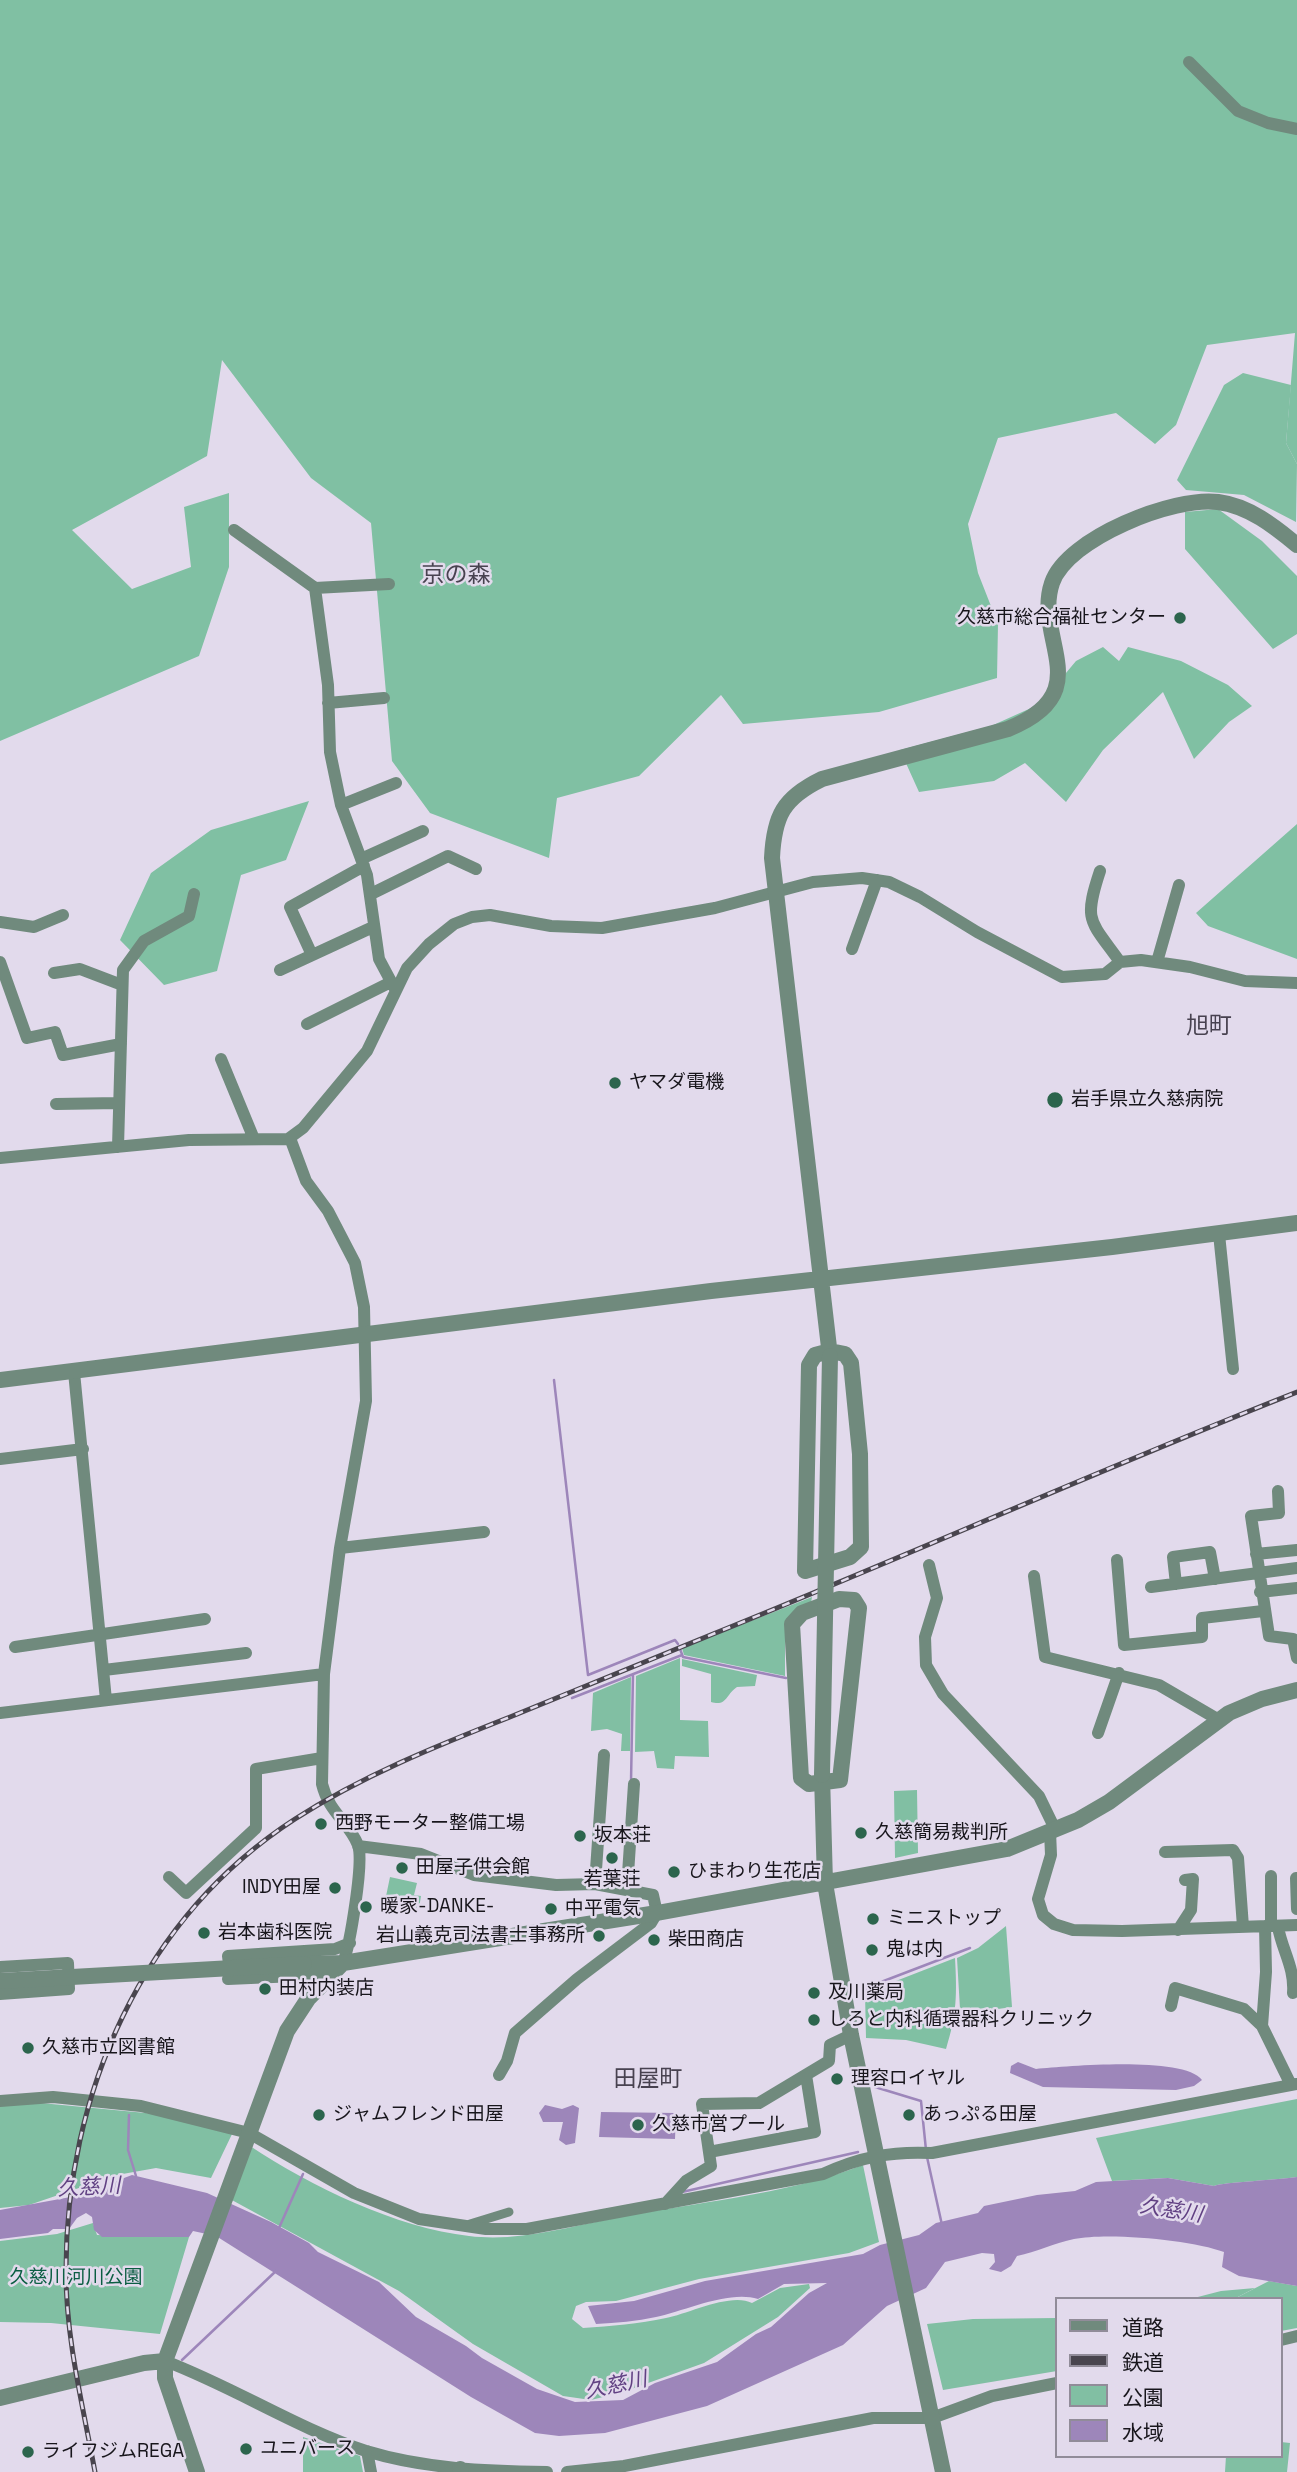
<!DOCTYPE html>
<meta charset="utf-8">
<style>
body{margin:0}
#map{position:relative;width:1297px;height:2472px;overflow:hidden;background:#e2daec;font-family:"Space Grotesk","Noto Sans JP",sans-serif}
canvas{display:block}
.legend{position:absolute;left:1055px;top:2297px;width:228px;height:161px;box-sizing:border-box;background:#e2daec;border:2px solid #918c99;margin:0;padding:9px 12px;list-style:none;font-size:21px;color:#18161c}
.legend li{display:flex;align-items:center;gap:14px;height:35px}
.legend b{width:35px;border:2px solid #918c99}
</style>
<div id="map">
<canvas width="1297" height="2472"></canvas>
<ul class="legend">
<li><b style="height:9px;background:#708a7d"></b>道路</li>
<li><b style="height:9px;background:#49454e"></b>鉄道</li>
<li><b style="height:19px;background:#81bfa3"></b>公園</li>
<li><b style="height:19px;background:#9d86ba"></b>水域</li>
</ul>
</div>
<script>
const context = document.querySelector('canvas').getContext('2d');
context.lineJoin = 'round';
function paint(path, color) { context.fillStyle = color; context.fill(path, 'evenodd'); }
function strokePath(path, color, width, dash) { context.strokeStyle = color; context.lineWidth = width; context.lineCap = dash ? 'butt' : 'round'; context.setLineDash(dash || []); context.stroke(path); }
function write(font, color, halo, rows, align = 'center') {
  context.font = font + ' "Space Grotesk","Noto Sans JP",sans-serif'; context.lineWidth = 5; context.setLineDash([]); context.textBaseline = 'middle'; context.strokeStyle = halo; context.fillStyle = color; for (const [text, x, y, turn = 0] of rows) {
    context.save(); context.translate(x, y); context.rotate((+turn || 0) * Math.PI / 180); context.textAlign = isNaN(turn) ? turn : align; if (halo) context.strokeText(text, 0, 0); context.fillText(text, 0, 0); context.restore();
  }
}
paint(new Path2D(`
 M1243 373 1291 385 1286 443 1297 464 1296 522 1244 495 1186 490 1177 480 1224 385Z
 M1218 509 1262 541 1297 576V634L1273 649 1185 549V512Z
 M812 1597 811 1603 785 1633V1676L684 1655 682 1648Z
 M680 1658V1720L708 1721 709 1757 675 1756 674 1769 657 1768 654 1751 635 1752 636 1676Z
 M682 1659 757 1675 755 1686 737 1687C726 1694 727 1707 711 1702V1674L682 1666Z
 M631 1677 630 1751H621L622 1734 607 1729 591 1731 593 1693Z
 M917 1790 918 1853 895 1858 894 1791Z
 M390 1877 417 1883 414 1895 421 1896 419 1908 385 1901Z
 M1006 1926 1012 2007 991 2010 960 2009 957 1958 978 1948Z
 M1297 2099V2177C1281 2180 1223 2182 1214 2186L1168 2178 1112 2181 1096 2138Z
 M41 2103 156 2114 233 2132 211 2178 156 2168 117 2175 29 2205 0 2208V2105Z
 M250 2146C310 2186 397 2228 469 2236 517 2242 563 2228 610 2219 695 2202 782 2196 863 2165L879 2242 849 2253 699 2279 616 2301 586 2302 576 2306 572 2319 583 2328C611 2326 639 2324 666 2318 688 2314 731 2292 752 2303L780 2288 809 2284 810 2288 778 2317 704 2363 623 2392 591 2400 563 2396 473 2344 399 2291 230 2199Z
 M93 2223 97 2235 189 2237 160 2334 51 2323 0 2322V2241L57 2234Z
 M1255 2288 1234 2299H1190L1221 2291Z
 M1057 2318V2371L943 2390 927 2324 973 2319Z
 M303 2437 360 2456 363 2472H303Z
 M1281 2442 1290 2443 1287 2472H1225L1226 2456H1281Z`), '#81bfa3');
paint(new Path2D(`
 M0 0H1297V464L1286 443 1295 333 1207 345 1176 425 1155 444 1116 413 998 438 968 524 978 573 998 624 997 678 879 712 743 724 721 695 639 776 557 798 549 858 430 813 392 761 371 523 311 478 222 360 207 456 72 530 132 589 191 567 184 507 229 493V567L199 656 0 741Z
 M1103 647 1119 661 1128 647 1181 661 1228 685 1252 706 1229 722 1194 759 1163 692 1103 750 1066 802 1025 763 994 781 919 792 900 750 991 726 1040 704 1076 661Z
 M309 801 286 860 241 875 217 971 164 985 120 940 151 873 211 830Z
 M1297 824V959L1208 926 1196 913Z
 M955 1958C957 1994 957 2014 946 2049L906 2040 866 2038 865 1993Z
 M1269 2281 1297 2286V2328L1281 2331V2299H1234Z`), '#80c0a3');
paint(new Path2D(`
 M1018 2062 1036 2069C1069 2066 1184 2056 1202 2080L1194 2086 1176 2090 1043 2087 1010 2073 1011 2066Z
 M545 2105 562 2109 573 2105 579 2108 575 2143 566 2145 559 2140 563 2122H543L539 2113Z
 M601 2112 676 2113 675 2139 599 2137Z
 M132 2175 207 2193 271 2222 309 2243 318 2252 379 2282 416 2317 466 2346 482 2358 537 2389 575 2402 623 2400 655 2383 717 2362 756 2334 771 2327 809 2293 827 2283 784 2284 758 2299C729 2290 685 2311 656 2317 637 2321 616 2323 596 2324L588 2306 634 2301 705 2281 863 2254 880 2245 919 2235 936 2223 978 2213 984 2206 1037 2195 1075 2191 1096 2182 1168 2178 1214 2186C1223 2182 1280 2180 1297 2177V2286L1239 2276 1222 2267 1224 2252C1193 2240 1108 2232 1074 2239 1055 2243 1036 2252 1017 2256L1011 2266 1001 2272 989 2269 995 2262 994 2254 982 2253 945 2262 926 2288 887 2306 843 2345 707 2406 605 2433 559 2436 535 2433 471 2397 216 2236 193 2231 189 2237H102L94 2230 92 2217 86 2213 77 2218 69 2229H53L48 2233 0 2239V2210L76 2196Z`), '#9d86ba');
strokePath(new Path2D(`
 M554 1380 588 1675 675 1640 678 1644
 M680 1649 683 1657 786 1678
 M572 1698 682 1655
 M631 1782 633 1674
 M861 1998 868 1987 970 1948
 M875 2087 921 2101 926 2150
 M129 2115 128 2150 136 2176
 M927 2157 942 2225
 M682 2192 858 2152
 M279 2228 303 2174
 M182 2360 276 2271`), '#9d86ba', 2.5);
strokePath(new Path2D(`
 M470 2224 509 2212`), '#708a7d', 9);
strokePath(new Path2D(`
 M1189 62 1238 111 1268 123 1297 129
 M234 530 315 588 328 685 330 752 341 805 367 875 379 959 395 989
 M315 588 389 584
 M328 703 384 698
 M341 805 396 783
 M361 859 423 831
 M1100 871C1083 922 1090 920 1120 962
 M371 894 448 856 476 869
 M0 922 34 927 63 915
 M852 949 877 880
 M312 955 290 907 364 866
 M0 962 27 1038 55 1032 63 1055 121 1044
 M1157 962 1179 885
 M280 970 373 927
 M54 973 80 969 122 985
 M307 1024 391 982
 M221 1059 254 1139
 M56 1104 119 1103
 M290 1138 306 1181 328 1211 355 1263 364 1307 366 1401 340 1548 324 1674 322 1784C329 1813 349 1822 358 1845 364 1862 350 1945 343 1963
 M118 1147 123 970 144 941 189 916 194 894
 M0 1158 189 1140 288 1139 303 1128 367 1051 407 968 429 944 454 924 472 917 490 915 551 926 602 928 715 908 813 882 862 878 889 882 920 897 977 932 1062 977 1105 974 1120 962 1141 960 1190 967 1245 981 1297 983
 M1219 1234 1233 1369
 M74 1372 106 1700
 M0 1459 83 1449
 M1278 1491 1279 1513 1251 1516 1269 1636 1293 1639 1297 1658
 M340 1548 484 1532
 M1256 1554 1297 1550
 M1117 1560 1124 1645 1202 1637V1618L1263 1611
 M929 1565 937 1598 925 1637 926 1665 943 1694 1039 1796 1055 1829
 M1034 1576 1045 1657 1159 1685 1219 1720
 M1176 1584 1173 1557 1210 1552 1215 1579
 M1151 1587 1297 1568
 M1260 1592 1297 1588
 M15 1647 205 1619
 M104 1670 246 1653
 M0 1713 324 1674
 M1098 1733 1119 1673
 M1050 1831 1051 1855 1038 1899 1043 1915 1054 1924 1073 1930 1122 1931 1297 1925
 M358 1846 421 1854 474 1875 556 1885 595 1884 653 1895 657 1913 651 1923 577 1979 515 2033 507 2061 499 2075
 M1165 1852 1233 1850 1238 1858 1243 1927
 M169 1877 186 1893 256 1828V1769L322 1758
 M1296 1878 1297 1909
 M595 1884 604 1755
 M627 1889 634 1784
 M1265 1926 1266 1972 1262 2026 1291 2085
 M1271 1926V1876
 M1278 1927C1282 1950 1295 1968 1293 1993
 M1178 1930 1191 1910 1193 1879 1185 1880
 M0 1967 68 1963 69 1989 0 1994
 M228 1979 318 1975 328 1978
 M231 1979 228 1956 335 1949 350 1943
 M1171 2006 1175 1988 1244 2009 1262 2026
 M0 2101 53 2097 141 2106 249 2133 354 2193 419 2219 486 2229H527L823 2174C860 2157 891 2151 932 2153L1297 2084
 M709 2152 815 2132 806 2075
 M665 2204 686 2181 711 2166 702 2104 759 2103 829 2061 830 2045 851 2035
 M1281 2340 1297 2336
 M165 2361C234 2387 296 2428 366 2451 425 2469 486 2471 547 2472
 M367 2451 371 2472
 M567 2472 624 2466 873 2418H932L992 2396 1057 2383`), '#708a7d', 12);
strokePath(new Path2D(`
 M830 1351 845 1354 851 1363 860 1454 861 1547 850 1557 805 1571 809 1365 815 1355Z
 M830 1356 772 858C774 816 783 798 822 779L1008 729C1100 692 1033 639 1052 583 1067 538 1175 496 1218 502 1249 506 1274 526 1297 545
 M0 1380 711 1291 1112 1247 1297 1223
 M839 1599 854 1600 859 1608 840 1780 809 1784 801 1778 792 1624 802 1613Z
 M822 1775 825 1883 851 2035 943 2472
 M304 1964 343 1963 657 1913 1007 1849 1078 1820 1109 1802 1229 1713 1262 1699 1297 1690
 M0 2398 144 2363 165 2361
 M460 2469 461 2472
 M197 2472 165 2378V2361L287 2031 308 1999 343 1963`), '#708a7d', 16);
const rail = new Path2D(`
 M95 2472C83 2406 66 2340 66 2273 65 2095 142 1918 295 1819 362 1776 436 1746 510 1717 578 1689 645 1662 713 1634 909 1555 1101 1469 1297 1392`);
strokePath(rail, '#49454e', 5);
strokePath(rail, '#e2daec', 2.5, [8]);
strokePath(new Path2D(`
 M822 1775 830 1356
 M0 1981 304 1964`), '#708a7d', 16);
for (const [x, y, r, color] of [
 [1180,618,7,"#2c654d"],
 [615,1083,7,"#2c654d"],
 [1055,1100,9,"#2c654d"],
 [321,1824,7,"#2c654d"],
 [861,1833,7,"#2c654d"],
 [580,1836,7,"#2c654d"],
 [612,1858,7,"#2c654d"],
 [402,1868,7,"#2c654d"],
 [674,1872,7,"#2c654d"],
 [335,1888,7,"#2c654d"],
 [366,1907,7,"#2c654d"],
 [551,1909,7,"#2c654d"],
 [873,1919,7,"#2c654d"],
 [204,1933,7,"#2c654d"],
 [599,1936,7,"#2c654d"],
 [654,1940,7,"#2c654d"],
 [872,1950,7,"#2c654d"],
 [265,1989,7,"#2c654d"],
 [814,1993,7,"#2c654d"],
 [814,2020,7,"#2c654d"],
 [28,2048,7,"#2c654d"],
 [837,2079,7,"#2c654d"],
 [319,2115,7,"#2c654d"],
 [909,2115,7,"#2c654d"],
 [638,2125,7,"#2c654d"],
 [246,2449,7,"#2c654d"],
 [28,2452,7,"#2c654d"]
]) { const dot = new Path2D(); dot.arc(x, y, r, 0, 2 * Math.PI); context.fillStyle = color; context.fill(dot); strokePath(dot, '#e2daec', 2.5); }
write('19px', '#18161c', '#e2daec', [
 ["久慈市総合福祉センター",1166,618,"right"],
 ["ヤマダ電機",629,1083],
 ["岩手県立久慈病院",1071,1100],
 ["西野モーター整備工場",335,1824],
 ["久慈簡易裁判所",875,1833],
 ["坂本荘",594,1836],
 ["田屋子供会館",416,1868],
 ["ひまわり生花店",688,1872],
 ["若葉荘",612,1880,"center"],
 ["INDY田屋",321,1888,"right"],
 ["暖家-DANKE-",380,1907],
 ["中平電気",565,1909],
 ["ミニストップ",887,1919],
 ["岩本歯科医院",218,1933],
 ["岩山義克司法書士事務所",585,1936,"right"],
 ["柴田商店",668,1940],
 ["鬼は内",886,1950],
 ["田村内装店",279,1989],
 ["及川薬局",828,1993],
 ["しろと内科循環器科クリニック",828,2020],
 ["久慈市立図書館",42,2048],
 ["理容ロイヤル",851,2079],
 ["ジャムフレンド田屋",333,2115],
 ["あっぷる田屋",923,2115],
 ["久慈市営プール",652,2125],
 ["ユニバース",260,2449],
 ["ライフジムREGA",42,2452]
], 'left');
write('19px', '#0b5e43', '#e2daec', [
 ["久慈川河川公園",76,2278]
]);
write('italic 21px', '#614183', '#e2daec', [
 ["久慈川",89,2188,-3],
 ["久慈川",1171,2211,9],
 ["久慈川",616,2386,-12]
]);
write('23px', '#484250', '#e2daec', [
 ["京の森",456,576],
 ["旭町",1209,1027],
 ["田屋町",648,2080]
]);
</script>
